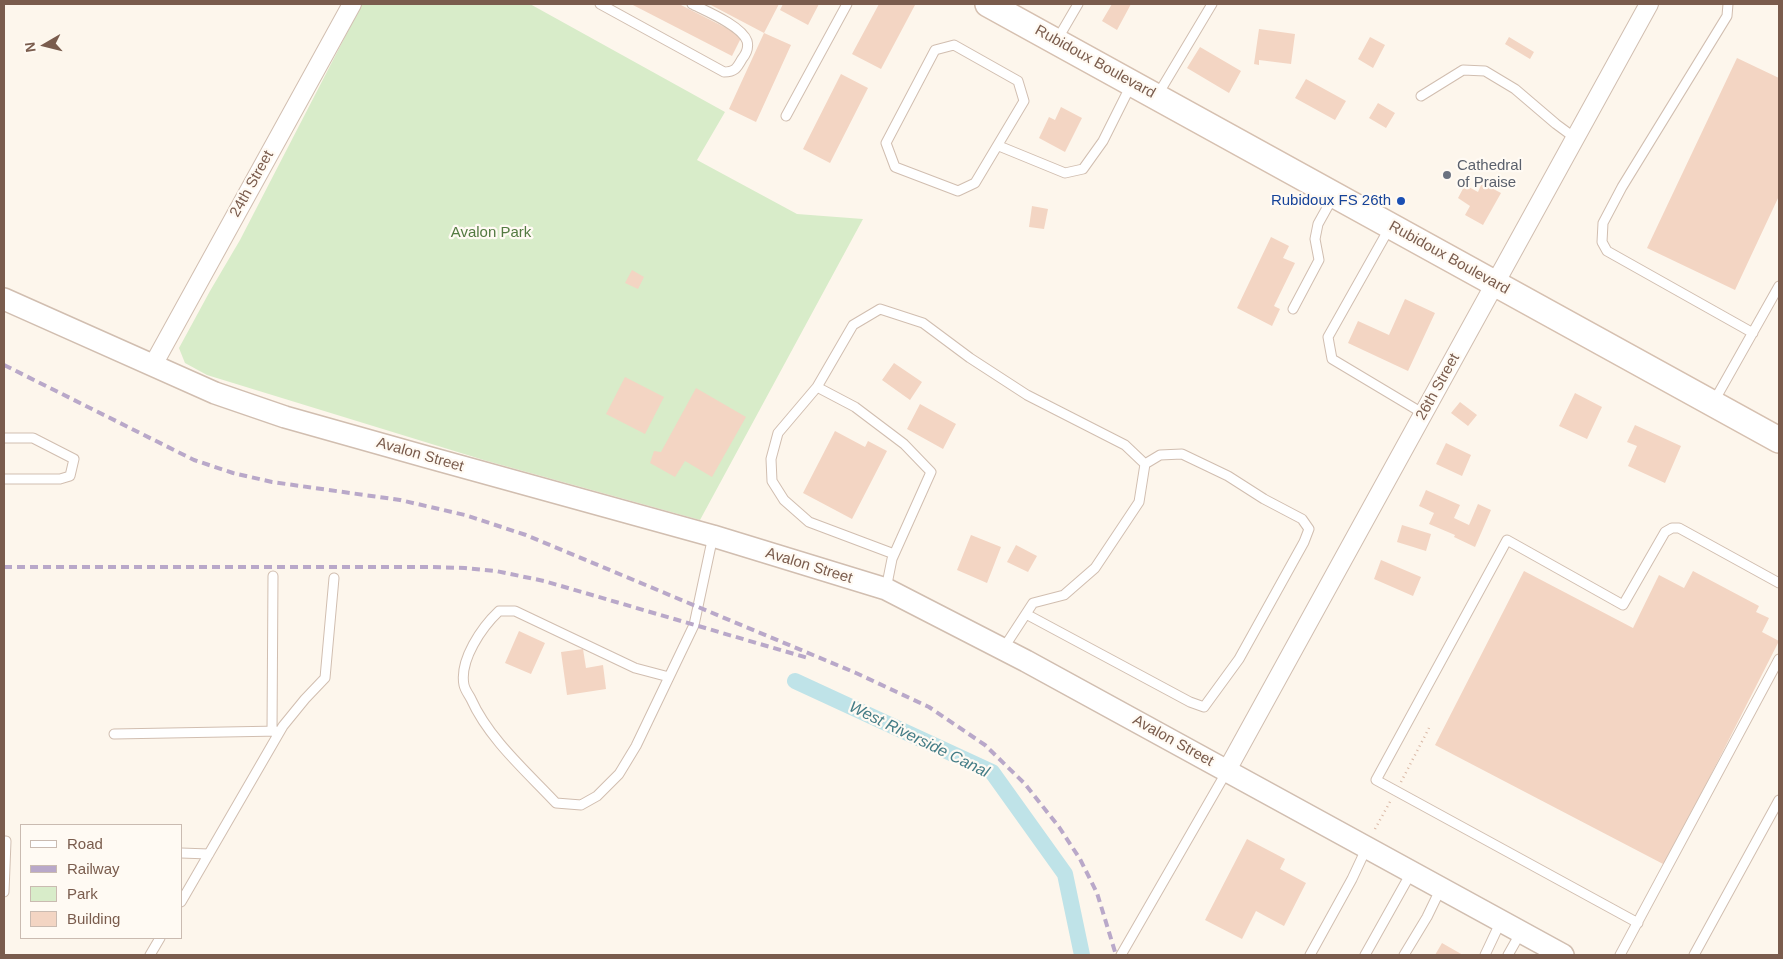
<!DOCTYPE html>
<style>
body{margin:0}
#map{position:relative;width:1783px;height:959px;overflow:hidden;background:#fdf6ec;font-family:Helvetica,sans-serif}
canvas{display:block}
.frame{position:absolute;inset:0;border:5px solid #7a5c4d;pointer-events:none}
.legend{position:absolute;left:20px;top:824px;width:162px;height:115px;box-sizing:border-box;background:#fffaf3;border:1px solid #cabbb1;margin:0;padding:6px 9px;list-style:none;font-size:15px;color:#7a5c4d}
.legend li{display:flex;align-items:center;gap:10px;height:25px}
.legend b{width:25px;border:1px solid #cabbb1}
.north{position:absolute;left:20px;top:20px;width:50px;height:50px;-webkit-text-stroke:4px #fffaf3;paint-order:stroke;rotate:262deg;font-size:14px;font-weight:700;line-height:20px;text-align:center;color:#7a5c4d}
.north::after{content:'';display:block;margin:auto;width:18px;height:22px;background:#7a5c4d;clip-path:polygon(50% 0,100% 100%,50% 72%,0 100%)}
</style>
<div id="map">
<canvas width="1783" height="959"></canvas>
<div class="frame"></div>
<ul class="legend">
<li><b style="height:6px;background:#fff"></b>Road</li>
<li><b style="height:6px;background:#b9a8c9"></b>Railway</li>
<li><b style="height:14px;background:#d8ecc9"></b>Park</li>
<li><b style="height:14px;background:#f3d5c3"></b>Building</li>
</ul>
<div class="north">N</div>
</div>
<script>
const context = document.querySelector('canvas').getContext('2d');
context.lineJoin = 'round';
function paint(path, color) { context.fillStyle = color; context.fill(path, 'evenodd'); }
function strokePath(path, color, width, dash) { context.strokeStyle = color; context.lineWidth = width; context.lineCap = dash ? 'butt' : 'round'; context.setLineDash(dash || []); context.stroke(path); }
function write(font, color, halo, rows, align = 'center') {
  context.font = font + ' Helvetica,sans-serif'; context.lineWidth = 4.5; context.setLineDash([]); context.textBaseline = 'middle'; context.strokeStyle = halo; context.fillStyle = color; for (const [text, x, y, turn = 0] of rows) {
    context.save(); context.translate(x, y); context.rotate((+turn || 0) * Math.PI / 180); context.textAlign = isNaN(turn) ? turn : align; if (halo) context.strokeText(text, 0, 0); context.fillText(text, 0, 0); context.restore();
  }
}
paint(new Path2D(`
 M362 4H530L725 112 697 160 797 214 863 219 700 520 487 461 207 375 185 363 179 348 210 291 240 240Z`), '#d8ecc9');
strokePath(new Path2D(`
 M795 681 992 772 1065 874 1082 955`), '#bfe3e8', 16);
paint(new Path2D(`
 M631 4H679L742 36 732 56Z
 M709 4H779L764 33Z
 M783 4H819L808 25 780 10Z
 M879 4 915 5 881 69 852 54Z
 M1112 4H1131L1117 30 1102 21Z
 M1259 29 1295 34 1291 64 1259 60V65L1254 64Z
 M764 33 791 45 756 122 729 109Z
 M1370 37 1385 45 1373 68 1358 59Z
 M1509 37 1534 52 1530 59 1505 44Z
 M1200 47 1241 71 1229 93 1187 68Z
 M1737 58 1779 78V196L1735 290 1647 248Z
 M841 74 868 88 830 163 803 149Z
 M1306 79 1346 101 1335 120 1295 98Z
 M1378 103 1395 113 1386 128 1369 118Z
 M1061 107 1082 118 1065 152 1039 138 1049 117 1055 120Z
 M1482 183 1501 193 1483 225 1465 215 1470 206 1458 198 1465 185 1478 192Z
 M1032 206 1048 209 1044 229 1029 227Z
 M1271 237 1289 246 1283 258 1295 263 1274 306 1280 309 1272 326 1237 308Z
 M632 270 644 277 638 289 625 283Z
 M1405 299 1435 313 1408 371 1348 343 1358 321 1389 335Z
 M894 363 922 382 910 400 882 380Z
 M625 377 664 397 645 434 606 414Z
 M696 388 746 417 712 477 685 461 675 477 650 463 654 451 661 452Z
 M1575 393 1602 407 1587 439 1559 426Z
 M1460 402 1477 415 1468 426 1451 413Z
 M920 404 956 424 943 449 907 429Z
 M1635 425 1681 446 1665 483 1628 466 1637 446 1627 442Z
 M835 431 865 447 868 441 887 451 852 519 803 493Z
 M1446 443 1471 455 1462 476 1436 464Z
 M1426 490 1460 505 1454 518 1469 525 1478 504 1491 510 1475 547 1454 537 1455 535 1429 524 1434 513 1419 506Z
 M1402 525 1431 534 1426 551 1397 542Z
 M971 535 1001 547 987 583 957 570Z
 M1016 545 1037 556 1028 572 1007 562Z
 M1381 560 1421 577 1413 596 1374 579Z
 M1524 571 1633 628 1659 575 1684 588 1693 571 1759 606 1756 612 1769 618 1762 632 1779 641 1665 865 1435 745Z
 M519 631 545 643 531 674 505 663Z
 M583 649 586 668 603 665 606 689 567 695 561 652Z
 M1247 839 1285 859 1280 869 1306 883 1284 926 1256 911 1242 939 1205 920Z
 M1442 943 1463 955H1435Z`), '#f3d5c3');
const service = new Path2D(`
 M600 4 724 72C735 72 737 68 742 59 746 54 749 48 747 41 742 26 706 11 692 4
 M1728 4 1727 16 1622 187 1603 223 1602 242 1607 251 1753 333
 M1057 40 1078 4
 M954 45 1018 81 1024 101 975 183 958 191 895 167 886 143 935 50Z
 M1157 96 1212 4
 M1421 96 1463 70 1485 71 1515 89 1556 124 1575 138
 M786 116 847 4
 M999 146 1065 173 1083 169 1103 141 1131 85
 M1390 227 1328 337 1332 359 1424 414
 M1293 309 1319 260 1315 239 1318 224 1333 197
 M817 387 853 325 880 309 923 323 970 358 1027 395 1125 445 1145 464 1139 502 1095 568 1064 595 1033 603 1003 649
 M1713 403 1779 286
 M4 438H33L74 459 70 476 60 479H4
 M886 589 892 559 931 472 904 444 855 407 817 387 778 433 771 459 772 481 784 500 809 522 894 554
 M1026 614 1190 702 1204 707 1239 659 1304 542 1309 529 1302 519 1264 499 1228 476 1182 454 1160 455 1145 464
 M669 677 635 668 515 611H499C482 627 459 660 464 685 465 690 469 695 471 699 489 739 526 771 556 803L581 805 597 796 619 774 636 746 694 625 713 536
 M272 731 273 576
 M114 734 280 731
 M4 841H6L4 892
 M181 853 209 854
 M181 902 283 726 305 699 325 678 334 578
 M1638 923 1376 780 1507 540 1623 605 1665 532 1672 528H1679L1779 583
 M150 955 160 938
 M1121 955 1227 771
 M1310 955 1352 879 1367 847
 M1365 955 1411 873
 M1404 955 1427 917 1441 888
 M1485 955 1501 921
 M1508 955 1521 932
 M1620 955 1779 659
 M1694 955 1779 800`);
const minor = new Path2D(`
 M153 365 352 4
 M1227 770 1649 4`);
const tertiary = new Path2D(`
 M4 299 215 393 285 417 427 457 713 536 886 589 1026 661 1563 955`);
const secondary = new Path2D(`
 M988 4 1779 440`);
strokePath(service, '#d1beb0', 11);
strokePath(minor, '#d1beb0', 20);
strokePath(tertiary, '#d1beb0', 24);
strokePath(secondary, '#d6c0b0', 28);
strokePath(new Path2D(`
 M1401 782 1429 728
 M1375 829 1391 800`), '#d9b8a5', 2.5, [1, 4]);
strokePath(service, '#fff', 9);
strokePath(minor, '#fff', 18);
strokePath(tertiary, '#fff', 21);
strokePath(secondary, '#fff', 25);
strokePath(new Path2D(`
 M4 365 194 460 233 473 272 482 400 500 465 515 526 535 856 673 929 707 985 745 1025 784 1059 827 1080 859 1097 893 1116 955
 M4 567H429L465 568 496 571 544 581 808 658`), '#b9a8c9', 4, [8, 5]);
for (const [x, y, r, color] of [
 [1447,175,5,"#6b7280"],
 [1401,201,5,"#1a4fb4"]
]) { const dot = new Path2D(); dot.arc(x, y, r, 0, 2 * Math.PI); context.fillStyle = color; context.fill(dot); strokePath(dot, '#fffaf3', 2); }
write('15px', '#7a5c4d', '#fffaf3', [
 ["Rubidoux Boulevard",1095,62,29],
 ["24th Street",252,184,-61],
 ["Rubidoux Boulevard",1449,258,29],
 ["26th Street",1438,387,-61],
 ["Avalon Street",420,455,16],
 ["Avalon Street",809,566,17],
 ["Avalon Street",1173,741,29]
]);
write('15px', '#5b616d', '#fffaf3', [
 ["Cathedral",1457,166],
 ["of Praise",1457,183]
], 'left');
write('15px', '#164399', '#fffaf3', [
 ["Rubidoux FS 26th",1391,201]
], 'right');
write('15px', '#537a41', '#fffaf3', [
 ["Avalon Park",491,233]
]);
write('italic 16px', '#437c86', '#fffaf3', [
 ["West Riverside Canal",919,740,26]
]);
</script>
